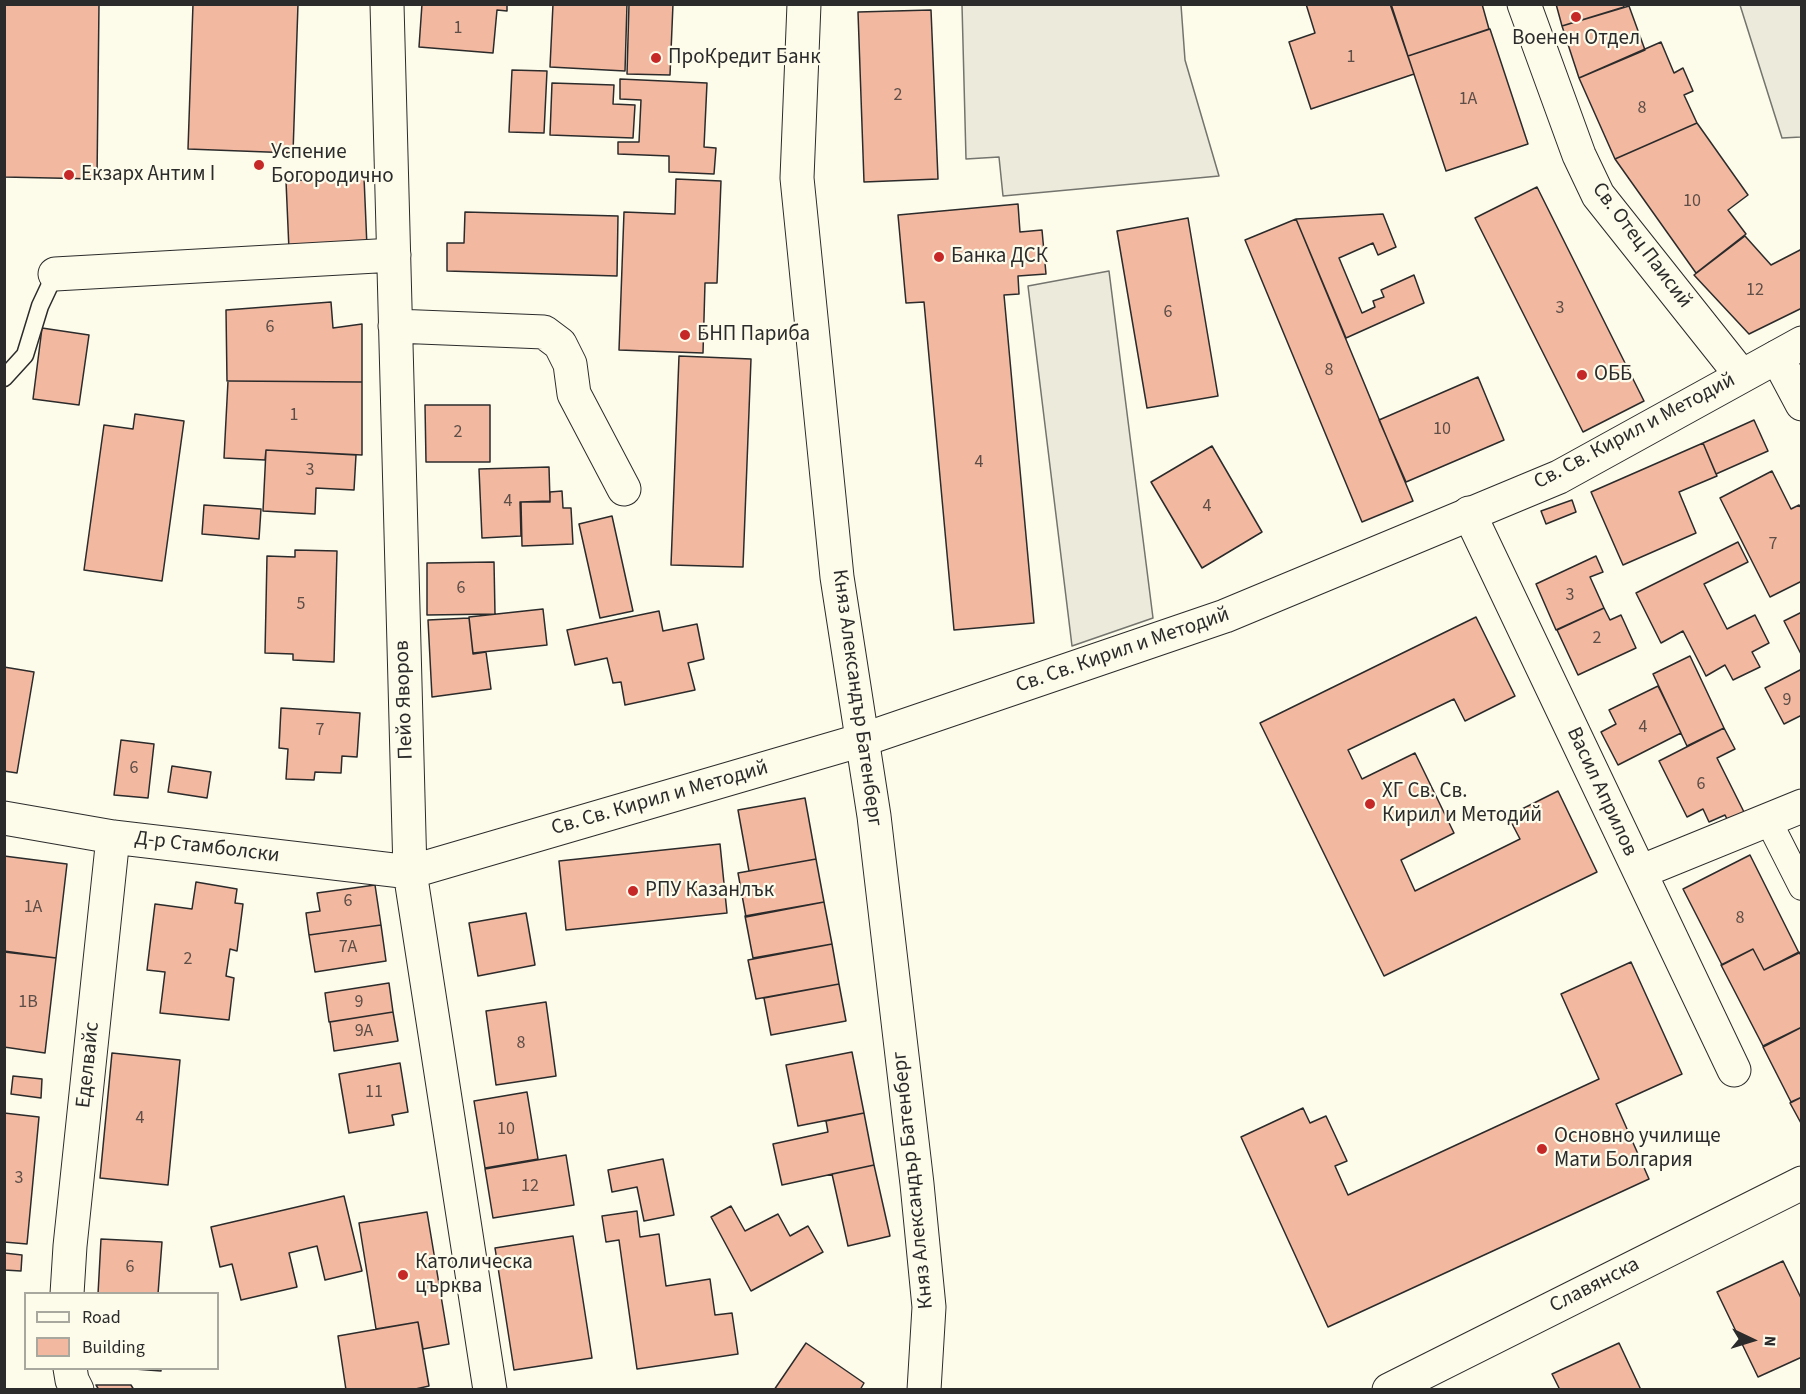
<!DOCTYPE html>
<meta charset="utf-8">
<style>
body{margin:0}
#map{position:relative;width:1806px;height:1394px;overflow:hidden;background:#fdfbea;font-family:"Source Sans 3",sans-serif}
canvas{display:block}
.frame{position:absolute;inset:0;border:6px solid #2b2b2b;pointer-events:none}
.legend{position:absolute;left:24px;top:1292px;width:195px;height:78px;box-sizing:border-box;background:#fdfbea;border:2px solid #a9a89e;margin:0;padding:8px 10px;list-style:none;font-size:18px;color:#2b2b2b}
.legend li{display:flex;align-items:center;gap:12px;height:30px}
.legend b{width:30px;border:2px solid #a9a89e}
.north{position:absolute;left:1722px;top:1310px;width:60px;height:60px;-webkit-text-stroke:4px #fdfbea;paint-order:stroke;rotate:94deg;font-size:16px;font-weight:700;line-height:24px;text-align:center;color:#2b2b2b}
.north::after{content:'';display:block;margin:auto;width:21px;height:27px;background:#2b2b2b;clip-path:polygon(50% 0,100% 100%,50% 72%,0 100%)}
</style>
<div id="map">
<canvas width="1806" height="1394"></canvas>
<div class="frame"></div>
<ul class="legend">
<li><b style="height:8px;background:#fdfbea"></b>Road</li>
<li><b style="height:16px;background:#f2b8a0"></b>Building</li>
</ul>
<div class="north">N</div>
</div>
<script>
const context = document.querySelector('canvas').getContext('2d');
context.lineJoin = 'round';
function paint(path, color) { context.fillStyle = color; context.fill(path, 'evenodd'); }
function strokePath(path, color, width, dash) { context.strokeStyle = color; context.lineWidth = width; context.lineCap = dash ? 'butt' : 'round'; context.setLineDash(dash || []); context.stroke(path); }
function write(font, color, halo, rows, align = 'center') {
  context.font = font + ' "Source Sans 3",sans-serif'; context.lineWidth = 4.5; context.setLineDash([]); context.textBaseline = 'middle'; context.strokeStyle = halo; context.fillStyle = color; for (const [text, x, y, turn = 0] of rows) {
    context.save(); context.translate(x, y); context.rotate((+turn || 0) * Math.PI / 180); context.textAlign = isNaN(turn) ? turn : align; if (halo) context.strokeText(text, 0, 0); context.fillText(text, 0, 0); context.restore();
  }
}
const parking = new Path2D(`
 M962 5H1181L1185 60 1219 176 1003 196 999 157 966 159Z
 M1740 5H1801V137L1782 138Z
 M1109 271 1153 618 1072 646 1028 286Z`);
paint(parking, '#eceadb');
strokePath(parking, '#74746e', 1.5);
const building = new Path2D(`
 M4 4H99L97 179 4 177Z
 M193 4H298L293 153 188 149Z
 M422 4H507V11L497 10 493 53 419 47Z
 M553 4H627L625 71 550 67Z
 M629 4H673L670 75 627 74Z
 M1306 4H1390L1414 74 1311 109 1289 42 1315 33Z
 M1391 4H1482L1489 29 1408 56Z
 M1556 4H1623L1624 7 1562 26Z
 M1629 6 1645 50 1579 78 1562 26Z
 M931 10 938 179 864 182 858 12Z
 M1490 29 1528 144 1446 171 1408 56Z
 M1661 42 1674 73 1683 68 1693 91 1684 95 1697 123 1615 159 1579 78Z
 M512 70 547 71 544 133 509 132Z
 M620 79 707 83 704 147 716 148 714 174 669 172V156L618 154V142H639L641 100 620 99Z
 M552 83 614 85 613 104 635 105 633 138 550 135Z
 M1697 123 1748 195 1728 210 1746 234 1696 273 1615 159Z
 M364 177 367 247 289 250 286 181Z
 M676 179 721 181 717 283H705L703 353 619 350 624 212 675 214Z
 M1537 187 1644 401 1583 432 1475 218Z
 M1018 204 1020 232 1042 230 1046 274 1018 276 1019 294 1004 295 1034 623 954 630 924 302 906 303 898 215Z
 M465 212 618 216 617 276 447 271V243H464Z
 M1383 214 1396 247 1378 255 1373 243 1339 258 1362 313 1375 307 1373 301 1384 297 1381 290 1414 275 1424 303 1346 338 1296 219Z
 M1188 218 1218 396 1147 408 1117 231Z
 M1296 219 1413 501 1362 522 1245 240Z
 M1745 236 1771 265 1802 249V308L1749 334 1694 275Z
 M331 302 333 328 362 324V382L227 381 226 310Z
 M42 328 89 335 79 405 33 399Z
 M679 356 751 359 743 567 671 565Z
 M1478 377 1504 440 1406 482 1379 420Z
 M228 381 362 382V455L266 450 265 460 224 458Z
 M425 405H490V462H426Z
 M135 414 184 421 162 581 84 570 104 425 133 429Z
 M1754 420 1768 451 1716 474 1703 443Z
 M1703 443 1717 476 1679 492 1696 533 1623 565 1591 492Z
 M1212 446 1262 532 1202 568 1151 482Z
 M266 450 356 455 354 490 316 488 315 514 263 511Z
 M549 467 550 501 520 502 521 536 482 538 479 469Z
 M1772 471 1791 509 1799 505 1802 509V581L1770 597 1720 498Z
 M562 491 563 508H571L573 544 522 546 521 502H550V492Z
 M1572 500 1576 512 1546 524 1541 511Z
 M204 505 261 509 259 539 202 534Z
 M612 516 633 611 600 618 579 524Z
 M1738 542 1748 562 1704 584 1727 629 1755 615 1769 643 1752 652 1760 667 1733 680 1725 665 1706 676 1683 631 1661 643 1636 593Z
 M295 550 337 551 334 662 293 660V654L265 653 267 556 295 557Z
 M1596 556 1603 572 1590 577 1604 608 1556 630 1536 584Z
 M494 562 495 614 427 615V563Z
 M1604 608 1610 620 1621 615 1636 648 1578 675 1557 630Z
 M543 609 547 645 473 653 469 617Z
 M659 611 663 631 697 624 704 659 688 663 695 690 625 705 621 682 613 683 607 658 575 665 567 630Z
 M1802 612V656L1784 621Z
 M1476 617 1515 696 1465 721 1454 699 1348 750 1362 779 1415 753 1454 833 1401 860 1415 891 1520 839 1508 816 1558 791 1597 872 1384 976 1260 723Z
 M469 618 473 654 486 652 491 689 432 697 428 620Z
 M1690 656 1724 728 1687 746 1653 674Z
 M4 667 34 672 17 773 4 771Z
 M1802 669V715L1784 724 1765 688Z
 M1658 686 1681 733 1618 765 1601 732 1616 724 1609 710Z
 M281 708 360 713 357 757 342 756 341 773 315 772 314 780 286 779 288 749 279 748Z
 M1724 728 1735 749 1717 758 1748 820 1732 829 1725 815 1709 822 1703 809 1687 817 1659 761Z
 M121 740 154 744 148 798 114 795Z
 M172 766 211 772 207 798 168 792Z
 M805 798 816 859 749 871 738 810Z
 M720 844 727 913 566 930 559 861Z
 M1750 855 1799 953 1764 970 1753 949 1722 965 1683 889Z
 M4 856 67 864 56 958 4 951Z
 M816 859 824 902 746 917 738 873Z
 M196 882 237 889 235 903 243 904 237 951 230 949 226 976 234 978 229 1020 160 1013 165 972 147 970 155 904 192 909Z
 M375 885 381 925 309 935 306 913 320 911 317 893Z
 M824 902 832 944 753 958 745 916Z
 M526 913 535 965 478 976 469 923Z
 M381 925 386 961 315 972 309 935Z
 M832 944 839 984 756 999 748 960Z
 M1753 949 1764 970 1799 952 1802 957V1027L1763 1046 1721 965Z
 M4 952 56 958 45 1053 4 1047Z
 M1631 962 1682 1074 1616 1104 1649 1179 1328 1327 1241 1137 1303 1108 1310 1123 1326 1116 1347 1161 1335 1166 1348 1195 1599 1079 1561 994Z
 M389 983 393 1012 329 1022 325 993Z
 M839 984 846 1021 771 1035 764 998Z
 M546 1002 556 1076 496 1085 486 1011Z
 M393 1012 398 1041 334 1051 330 1022Z
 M1802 1027V1097L1791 1102 1763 1047Z
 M852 1052 864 1113 798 1126 786 1065Z
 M112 1053 180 1060 168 1185 100 1178Z
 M400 1063 408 1112 392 1115 394 1125 349 1133 339 1074Z
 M13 1076 42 1079 41 1098 11 1094Z
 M527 1092 538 1159 485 1168 474 1101Z
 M1802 1097V1125L1790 1103Z
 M4 1113 39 1117 27 1244 4 1242Z
 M864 1113 874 1165 782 1185 773 1144 828 1132 826 1121Z
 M566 1155 574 1205 493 1218 485 1169Z
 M663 1159 674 1215 644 1221 637 1187 612 1192 608 1170Z
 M874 1165 890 1236 848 1246 832 1174Z
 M344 1196 362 1271 325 1280 317 1246 289 1253 297 1287 241 1300 232 1264 220 1267 211 1227Z
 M731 1206 745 1231 778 1214 790 1236 808 1226 823 1252 751 1291 711 1217Z
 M637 1211 640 1237 659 1234 666 1286 710 1279 715 1315 732 1313 738 1354 637 1369 619 1240 606 1242 602 1216Z
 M427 1212 449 1344 423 1349 418 1322 376 1329 359 1223Z
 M573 1236 592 1358 514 1370 495 1248Z
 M101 1239 162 1242 158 1294H98Z
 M4 1253 22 1255 21 1271 4 1270Z
 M1783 1261 1802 1300V1357L1758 1377 1717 1292Z
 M418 1322 429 1386 411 1390H346L338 1336Z
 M806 1343 864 1383 860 1390H774Z
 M1619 1343 1641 1390H1560L1552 1374Z
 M121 1368H161V1371Z
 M96 1385H131L134 1390H99Z`);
paint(building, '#f2b8a0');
strokePath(building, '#2b2b2b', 1.5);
const service = new Path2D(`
 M4 378 25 355 40 306 55 274`);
const pedestrian = new Path2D(`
 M1768 820 1802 887`);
const minor = new Path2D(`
 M387 4 410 872 490 1390
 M1524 4 1579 155 1598 195 1741 375
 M55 274 394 255
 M395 326 544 332 560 344 570 364 574 394 624 489
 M1469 513 1734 1070
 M4 818 113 837 410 872 862 740
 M1640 872 1802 806
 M67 1294 70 1246 113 837
 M70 1368 72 1380 77 1390
 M1389 1390 1802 1183`);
const tertiary = new Path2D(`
 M1777 357 1802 404`);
const secondary = new Path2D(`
 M862 740 1225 616 1559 477 1802 343`);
const primary = new Path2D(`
 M804 4 797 178 837 577 874 816 917 1184 929 1307 924 1390`);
strokePath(service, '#2b2b2b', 19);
strokePath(pedestrian, '#2b2b2b', 28);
strokePath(minor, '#2b2b2b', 35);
strokePath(tertiary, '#2b2b2b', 35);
strokePath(secondary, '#2b2b2b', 35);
strokePath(primary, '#2b2b2b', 35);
strokePath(service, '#fdfbea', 16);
strokePath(pedestrian, '#fdfbea', 26);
strokePath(minor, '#fdfbea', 33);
strokePath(tertiary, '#fdfbea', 33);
strokePath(secondary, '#fdfbea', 33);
strokePath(primary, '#fdfbea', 33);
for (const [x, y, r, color] of [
 [1576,17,6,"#c62828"],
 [656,58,6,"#c62828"],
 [259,165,6,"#c62828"],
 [69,175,6,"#c62828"],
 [939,257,6,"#c62828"],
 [685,335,6,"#c62828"],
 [1582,375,6,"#c62828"],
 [1370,804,6,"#c62828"],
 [633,891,6,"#c62828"],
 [1542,1149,6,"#c62828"],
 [403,1275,6,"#c62828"]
]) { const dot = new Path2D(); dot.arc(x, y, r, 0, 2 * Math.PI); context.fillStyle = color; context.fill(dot); strokePath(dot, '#fdfbea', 2); }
write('18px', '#5d4e48', null, [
 ["1",458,29],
 ["1",1351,58],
 ["2",898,96],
 ["1А",1468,100],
 ["8",1642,109],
 ["10",1692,202],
 ["12",1755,291],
 ["3",1560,309],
 ["6",1168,313],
 ["6",270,328],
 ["8",1329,371],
 ["1",294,416],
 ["10",1442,430],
 ["2",458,433],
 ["4",979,463],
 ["3",310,471],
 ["4",508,502],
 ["4",1207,507],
 ["7",1773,545],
 ["6",461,589],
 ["3",1570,596],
 ["5",301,605],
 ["2",1597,639],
 ["9",1787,701],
 ["4",1643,728],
 ["7",320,731],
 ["6",134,769],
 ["6",1701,785],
 ["6",348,902],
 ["1А",33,908],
 ["8",1740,919],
 ["7A",348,948],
 ["2",188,960],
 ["1B",28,1003],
 ["9",359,1003],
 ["9A",364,1032],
 ["8",521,1044],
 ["11",374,1093],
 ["4",140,1119],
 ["10",506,1130],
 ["3",19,1179],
 ["12",530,1187],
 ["6",130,1268]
]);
write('21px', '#2b2b2b', '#fdfbea', [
 ["Военен Отдел",1576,39,"center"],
 ["ПроКредит Банк",668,58],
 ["Успение",271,153],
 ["Богородично",271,177],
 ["Екзарх Антим I",81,175],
 ["Банка ДСК",951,257],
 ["БНП Париба",697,335],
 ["ОББ",1594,375],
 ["ХГ Св. Св.",1382,792],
 ["Кирил и Методий",1382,816],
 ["РПУ Казанлък",645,891],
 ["Основно училище",1554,1137],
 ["Мати Болгария",1554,1161],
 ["Католическа",415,1263],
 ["църква",415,1287]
], 'left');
write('21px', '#2b2b2b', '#fdfbea', [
 ["Св. Отец Паисий",1641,246,53],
 ["Св. Св. Кирил и Методий",1635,432,-28],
 ["Св. Св. Кирил и Методий",1123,651,-19],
 ["Княз Александър Батенберг",856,698,82],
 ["Пейо Яворов",405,700,-92],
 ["Васил Априлов",1601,792,65],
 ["Св. Св. Кирил и Методий",660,799,-16],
 ["Д-р Стамболски",207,848,7],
 ["Еделвайс",89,1065,-84],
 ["Княз Александър Батенберг",914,1180,-96],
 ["Славянска",1595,1286,-27]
]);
</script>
